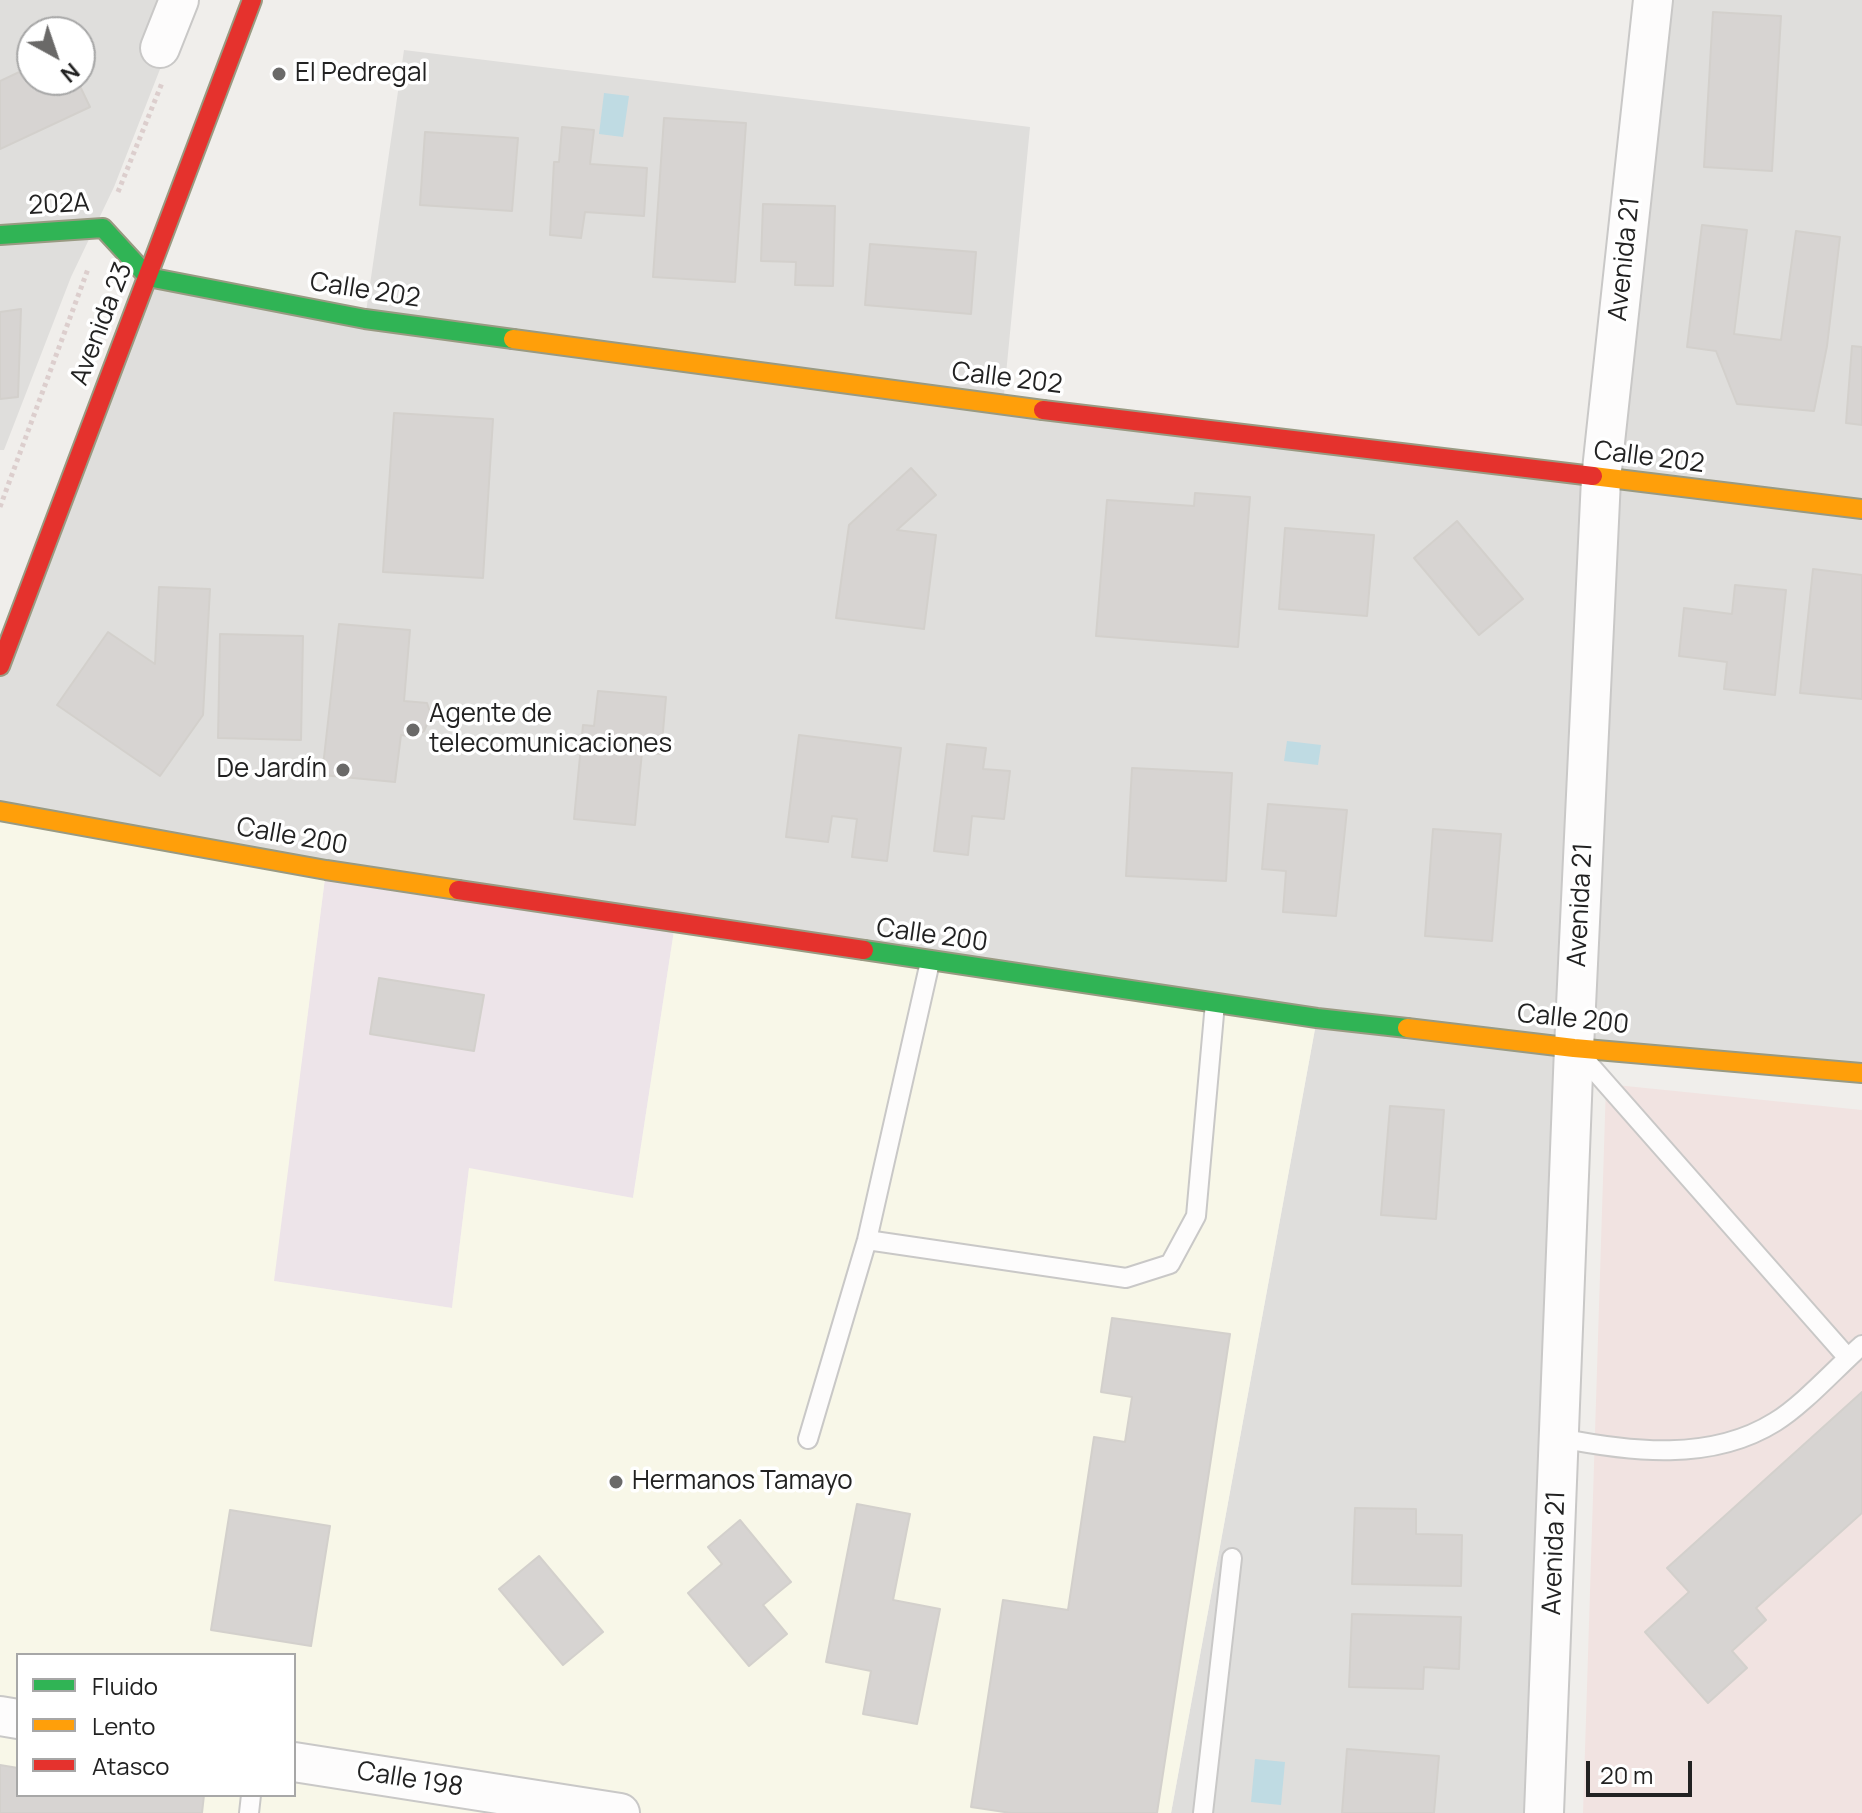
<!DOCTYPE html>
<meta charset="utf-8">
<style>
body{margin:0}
#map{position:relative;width:1862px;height:1813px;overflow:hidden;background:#f0eeeb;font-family:Manrope,sans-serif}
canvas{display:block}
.legend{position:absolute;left:16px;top:1653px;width:280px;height:144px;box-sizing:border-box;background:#fff;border:2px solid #a7a7a7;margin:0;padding:10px 14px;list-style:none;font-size:24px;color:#222}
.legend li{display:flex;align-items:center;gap:16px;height:40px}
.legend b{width:40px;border:2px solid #a7a7a7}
.north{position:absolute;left:16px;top:16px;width:80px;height:80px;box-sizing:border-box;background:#fff;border:2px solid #a7a7a7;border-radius:50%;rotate:140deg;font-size:22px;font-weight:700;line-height:32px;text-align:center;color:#222}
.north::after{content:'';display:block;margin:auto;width:28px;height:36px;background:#6a6968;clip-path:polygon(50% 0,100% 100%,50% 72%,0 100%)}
.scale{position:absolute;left:1586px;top:1761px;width:106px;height:36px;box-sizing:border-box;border:4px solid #222;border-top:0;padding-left:10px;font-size:24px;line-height:28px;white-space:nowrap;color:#222;-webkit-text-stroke:6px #fff;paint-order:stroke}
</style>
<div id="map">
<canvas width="1862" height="1813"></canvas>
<ul class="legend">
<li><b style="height:10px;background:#30b455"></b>Fluido</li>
<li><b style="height:10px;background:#ff9f0a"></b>Lento</li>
<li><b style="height:10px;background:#e5322d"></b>Atasco</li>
</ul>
<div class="north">N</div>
<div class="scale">20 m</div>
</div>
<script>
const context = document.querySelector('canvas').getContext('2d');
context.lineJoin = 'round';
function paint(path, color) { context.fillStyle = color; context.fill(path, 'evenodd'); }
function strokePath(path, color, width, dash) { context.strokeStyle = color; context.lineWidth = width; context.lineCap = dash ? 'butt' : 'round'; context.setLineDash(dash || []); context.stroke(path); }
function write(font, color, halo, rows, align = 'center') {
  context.font = font + ' Manrope,sans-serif'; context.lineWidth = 7; context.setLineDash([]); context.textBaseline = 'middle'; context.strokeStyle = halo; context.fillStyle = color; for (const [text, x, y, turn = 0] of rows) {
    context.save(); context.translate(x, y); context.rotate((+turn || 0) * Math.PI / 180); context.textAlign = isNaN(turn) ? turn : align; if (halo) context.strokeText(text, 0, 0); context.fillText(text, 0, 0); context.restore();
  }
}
paint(new Path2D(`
 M0 0H187L114 187 71 277 4 450H0ZM32 32H80V80H32Z
 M1653 0H1862V1078L1575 1048 1544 1813H1171L1317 1018 0 811V663L148 277 365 319 404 50 1030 127 1003 405 1601 479Z`), '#dfdedc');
paint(new Path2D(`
 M1606 1084 1862 1110V1813H1583Z`), '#f1e3e1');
paint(new Path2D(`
 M326 870 675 924 633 1198 469 1169 452 1308 273 1281Z`), '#ede4e9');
paint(new Path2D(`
 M0 811 326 870 274 1281 452 1308 469 1168 633 1198 675 924 1317 1018 1171 1813H0ZM18 1655H294V1795H18Z`), '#f8f7e8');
paint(new Path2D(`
 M604 93 629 96 623 137 599 134Z
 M1287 741 1321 745 1318 765 1284 761Z
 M1255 1759 1285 1762 1281 1805 1251 1802Z`), '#bfdbe3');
const building = new Path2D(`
 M1713 12 1781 16 1772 171 1704 167Z
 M32 66V80H77L90 107 0 149V81Z
 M664 118 746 123 735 282 653 277Z
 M562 127 594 130 590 164 647 168 644 216 585 212 581 238 550 235 554 162H559Z
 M425 132 518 138 512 211 420 205Z
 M763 204 835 206 833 286 795 285 796 262 761 261Z
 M1702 225 1747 230 1734 334 1781 340 1796 231 1840 237 1827 346 1814 411 1737 404 1716 351 1687 347Z
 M870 244 976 252 971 314 865 305Z
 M21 309 18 397 0 399V312Z
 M1852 346 1862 347V425L1846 423Z
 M394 413 493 419 483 578 383 572Z
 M911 468 936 495 897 530 936 535 924 629 836 618 849 525Z
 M1195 493 1250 497 1238 647 1096 636 1107 500 1194 506Z
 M1457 521 1523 599 1479 635 1414 558Z
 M1285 528 1374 535 1367 616 1279 609Z
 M1813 569 1862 575V699L1800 693Z
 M1735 585 1786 590 1775 695 1724 689 1727 662 1679 656 1684 608 1732 614Z
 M159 587 210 589 203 715 160 776 57 705 108 632 155 664Z
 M339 624 410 630 404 701 427 703 431 715 424 731 415 737 401 735 395 782 322 775Z
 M220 634 303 636 301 740 218 738Z
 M598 691 666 697 661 754 642 752 635 825 574 819 583 725 594 726Z
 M799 735 901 748 887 861 852 857 857 819 832 816 828 842 786 837Z
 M947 744 986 748 983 769 1010 771 1004 819 972 816 968 855 934 851Z
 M1132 768 1232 773 1226 881 1126 876Z
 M1268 804 1347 810 1336 916 1283 912 1286 871 1262 869Z
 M1433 829 1501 834 1492 941 1425 936Z
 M379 978 484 995 474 1051 370 1034Z
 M1390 1106 1444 1110 1436 1219 1381 1215Z
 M1112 1318 1230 1334 1157 1813H1011L971 1807 1003 1600 1068 1610 1094 1437 1125 1442 1132 1397 1101 1392Z
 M1862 1392V1513L1756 1608 1766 1620 1732 1651 1747 1668 1708 1703 1645 1632 1689 1592 1667 1568Z
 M857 1504 910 1514 893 1600 940 1609 917 1724 863 1714 871 1671 826 1662Z
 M1355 1508 1416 1509V1534L1462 1535 1461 1586 1352 1584Z
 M230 1510 330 1526 311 1646 211 1630Z
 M740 1520 791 1582 763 1605 787 1634 749 1666 688 1593 722 1564 708 1547Z
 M539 1556 603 1632 563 1665 499 1589Z
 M1352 1614 1461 1617 1459 1669 1424 1667 1423 1689 1349 1687Z
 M1347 1749 1439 1756 1434 1813H1342Z
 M0 1765 18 1768V1795H204L202 1813H0Z`);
paint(building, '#d7d4d2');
strokePath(building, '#d3d0cc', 2);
const lane = new Path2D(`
 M1580 1054 1848 1358
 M867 1240 1126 1278 1170 1264 1196 1216 1215 1003
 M1560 1438C1630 1452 1711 1462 1775 1422 1803 1405 1836 1368 1862 1345
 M808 1439 867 1240 930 962
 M249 1813 251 1795
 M1203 1813 1232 1558`);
const street = new Path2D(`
 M160 48 179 0
 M0 1716 18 1719
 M294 1762 620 1813
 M1544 1813 1574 1048 1601 479 1653 0`);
const fast = new Path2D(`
 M0 235 103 228 148 277 365 319 513 339
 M864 950 1317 1018 1407 1028`);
const slow = new Path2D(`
 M513 339 1043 410
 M1593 476 1862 509
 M0 811 326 870 458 890
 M1407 1028 1574 1048 1862 1073`);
const jam = new Path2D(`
 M1043 410 1593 476
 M0 666 252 0
 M458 890 864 950`);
strokePath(lane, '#c9c8c7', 22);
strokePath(street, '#c9c8c7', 42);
strokePath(fast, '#999a82', 22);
strokePath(slow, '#999a82', 22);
strokePath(jam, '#999a82', 22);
strokePath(new Path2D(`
 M118 192 162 83
 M0 507 88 269`), '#dccecd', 5, [4, 4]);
strokePath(lane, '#fdfcfc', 18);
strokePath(street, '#fdfcfc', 38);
strokePath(fast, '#30b455', 18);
strokePath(slow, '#ff9f0a', 18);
strokePath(jam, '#e5322d', 18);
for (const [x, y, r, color] of [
 [279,74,8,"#6a6968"],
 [413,730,8,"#6a6968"],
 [343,770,8,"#6a6968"],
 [616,1482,8,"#6a6968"]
]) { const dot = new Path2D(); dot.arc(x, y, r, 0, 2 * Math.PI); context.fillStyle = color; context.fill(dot); strokePath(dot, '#fff', 3); }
write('26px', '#222', '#fff', [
 ["El Pedregal",295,74],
 ["Agente de",429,715],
 ["telecomunicaciones",429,745],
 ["De Jardín",327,770,"right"],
 ["Hermanos Tamayo",632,1482]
], 'left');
write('26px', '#222', '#fff', [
 ["202A",59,205,-3],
 ["Avenida 21",1625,259,-84],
 ["Calle 202",365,291,9],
 ["Avenida 23",102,324,-69],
 ["Calle 202",1007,379,7],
 ["Calle 202",1649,458,7],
 ["Calle 200",292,837,10],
 ["Avenida 21",1581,905,-87],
 ["Calle 200",932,936,8],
 ["Calle 200",1573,1020,6],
 ["Avenida 21",1555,1553,-88],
 ["Calle 198",410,1780,9]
]);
</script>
